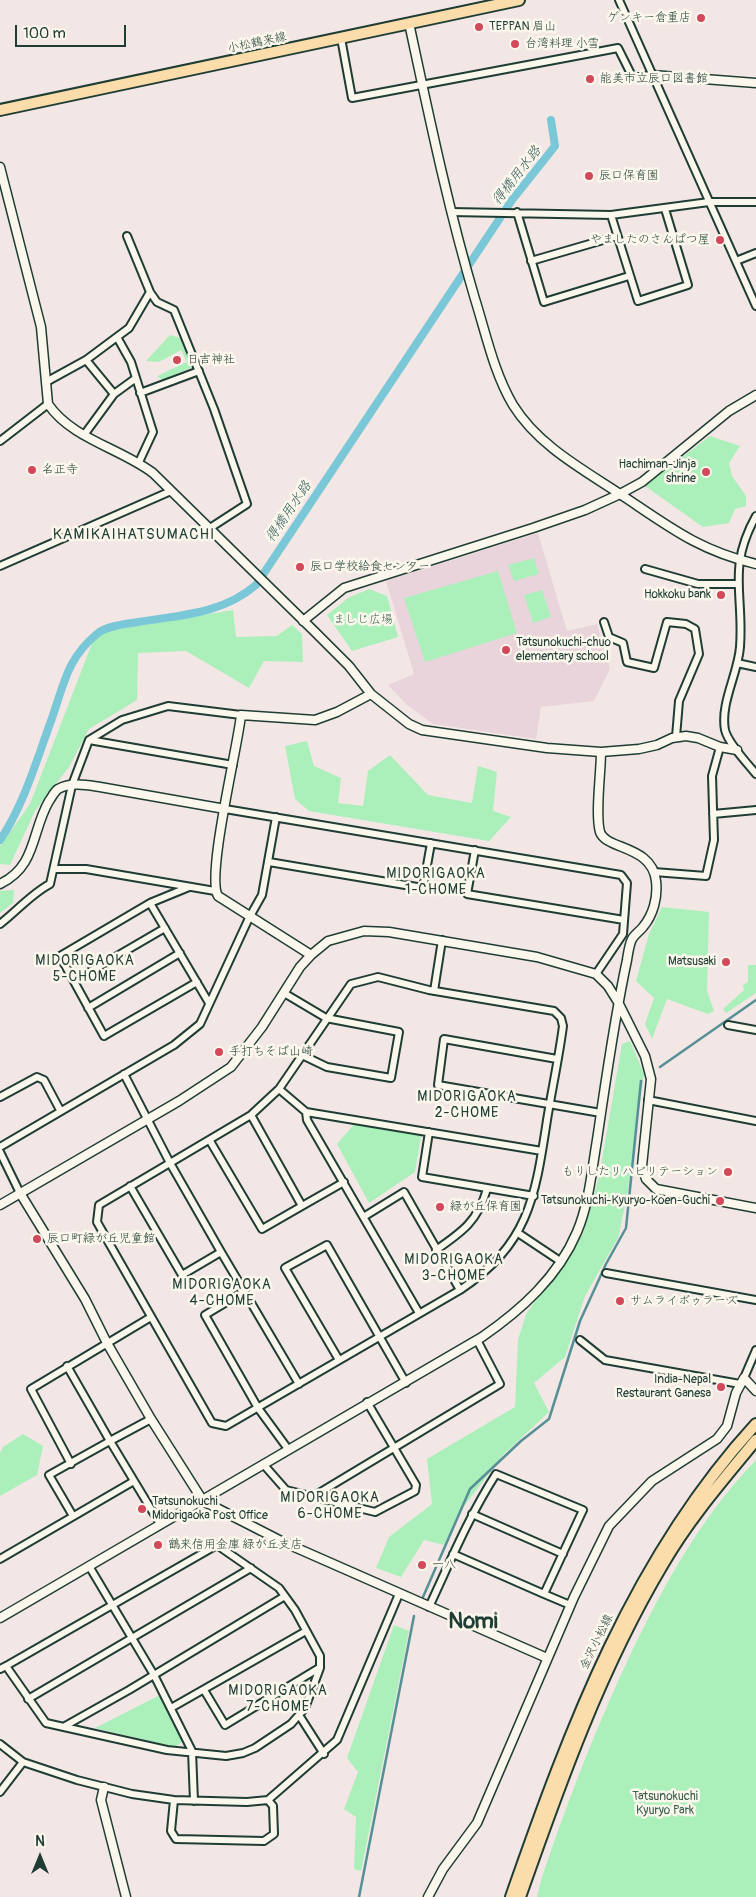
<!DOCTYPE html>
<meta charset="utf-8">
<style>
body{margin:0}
#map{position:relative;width:756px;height:1897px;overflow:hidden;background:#f3e7e5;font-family:Pangolin,sans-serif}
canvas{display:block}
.north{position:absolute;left:15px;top:1832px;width:50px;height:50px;-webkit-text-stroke:4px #fbf7ec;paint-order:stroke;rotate:0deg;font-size:14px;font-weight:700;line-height:20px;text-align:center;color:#1f3d34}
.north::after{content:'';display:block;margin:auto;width:18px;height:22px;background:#1f3d34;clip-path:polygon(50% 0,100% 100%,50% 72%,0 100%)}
.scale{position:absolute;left:15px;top:25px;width:111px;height:22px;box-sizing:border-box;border:2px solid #1f3d34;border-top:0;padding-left:6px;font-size:15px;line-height:18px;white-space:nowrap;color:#1f3d34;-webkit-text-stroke:4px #fbf7ec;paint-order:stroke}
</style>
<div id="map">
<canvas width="756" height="1897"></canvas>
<div class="north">N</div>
<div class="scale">100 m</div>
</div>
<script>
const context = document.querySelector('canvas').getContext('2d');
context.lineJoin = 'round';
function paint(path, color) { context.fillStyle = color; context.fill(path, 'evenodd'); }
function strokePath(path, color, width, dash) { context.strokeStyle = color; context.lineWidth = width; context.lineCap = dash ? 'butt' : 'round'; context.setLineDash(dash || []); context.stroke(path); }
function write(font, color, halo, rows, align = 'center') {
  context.font = font + ' Pangolin,"Klee One",sans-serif'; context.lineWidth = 5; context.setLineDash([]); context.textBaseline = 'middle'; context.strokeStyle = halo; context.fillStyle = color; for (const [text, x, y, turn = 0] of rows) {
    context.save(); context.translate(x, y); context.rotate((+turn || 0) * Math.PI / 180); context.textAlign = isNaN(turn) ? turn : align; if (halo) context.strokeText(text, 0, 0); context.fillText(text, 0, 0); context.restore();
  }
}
paint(new Path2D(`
 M538 533 567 631 597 624 610 669 594 701 541 707 536 739 433 724 407 705 388 685 414 674 386 581Z`), '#ead4dc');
paint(new Path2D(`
 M170 335 181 338 195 366 162 380 157 376 187 362 181 350 159 362 146 361Z
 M710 436 740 446 729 463 732 476 746 496V506L735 509 729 523 703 527 645 486Z
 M534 558 539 574 514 581 508 565Z
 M498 571 517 633 425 662 404 598Z
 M369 589 387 596 398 637 352 651 327 615 348 598Z
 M542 590 551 617 533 623 524 595Z
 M233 610 236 637 277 636 292 625 302 634 303 662 264 661 249 688 186 651 138 653 137 700 89 729 69 767 35 811 10 865 0 864V846L30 804 96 633Z
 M307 741 314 766 341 778 338 803 363 806 368 771 390 755 428 795 472 803 478 766 497 772 493 811 511 817 489 841 309 811 295 799 285 746Z
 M14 890 13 903 0 913V891Z
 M662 907 709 912 707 991 714 1011 708 1014 667 999 652 1039 645 1024 654 998 636 981 649 934Z
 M748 965H756V993L726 1013 723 1009 744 990 743 985 748 982Z
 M630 1041 644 1074 627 1196 618 1238 585 1296 565 1357 534 1383 549 1412 503 1455 462 1509 444 1545 424 1540 401 1577 376 1568 389 1537 432 1504 427 1459 515 1407 518 1340 526 1314 583 1234 599 1177 622 1044Z
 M357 1121 421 1136 415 1172 369 1203 337 1144Z
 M23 1434 43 1446 37 1475 0 1496V1453L3 1447Z
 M756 1460V1897H537L542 1877C565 1809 590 1743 620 1677 656 1599 696 1522 756 1460Z
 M394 1625 409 1631 361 1871 354 1869 356 1817 344 1809 358 1772 347 1758Z
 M160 1695 183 1741 175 1747 95 1728Z`), '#abefba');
strokePath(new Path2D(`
 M660 1067 756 1000
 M423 1597 470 1489 521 1441 549 1419 580 1321 606 1264 626 1228 641 1081
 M359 1897 414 1616`), '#569096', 2.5);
strokePath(new Path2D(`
 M0 840C23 807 37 759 51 721 64 685 66 659 98 633 108 625 127 624 138 622 181 615 222 614 256 585L512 200 555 146 551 120`), '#7ac7d8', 8);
const minor = new Path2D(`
 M619 0 756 306
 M341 38 352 98 618 48 633 78 652 75
 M451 212 611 215 709 202H756
 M517 212 544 302 629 276
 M611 215 638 301 688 285 665 209
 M127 236 150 292 157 302 174 310 214 409 247 504 210 528
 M531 261 617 236
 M736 261 756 253
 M117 337 131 362 153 432 139 462
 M86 360 114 394
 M46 382 86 360 129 328 150 292
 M140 393 199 371
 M84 435 114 394 136 378
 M0 441 48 404
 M756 516C727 568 744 594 740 647 738 674 720 703 725 730 728 743 747 763 756 774
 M0 566 171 491
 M645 569 698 584H738
 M604 622 609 637 623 643 627 662 654 668 667 622 686 624 695 629 699 654 679 701 676 737
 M737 663 756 667
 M89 740 233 765
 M225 809 621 875 627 883 623 934 596 974
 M713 814 756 810
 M475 850 467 894 624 920
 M269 862 423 888 431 843
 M55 869H86L215 891
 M654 872 706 876 714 840 712 776 720 747
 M189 887 150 903 60 956 104 1036 197 982
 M150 903 209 1003
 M0 924C17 911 31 894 50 884L72 785 89 740 122 720 168 706 241 715
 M378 977 429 990 554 1011 561 1018 563 1026C559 1057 552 1089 547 1120 535 1198 529 1244 460 1290L226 1426 212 1423 97 1222 99 1205 251 1115 279 1089 351 984Z
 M74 981 165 928
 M434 991 442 940
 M284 993 326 1018 399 1032 391 1078 327 1067 304 1056
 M88 1008 180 953
 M728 1025 756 1030
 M557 1059 444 1039 438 1085 601 1113
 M124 1074 170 1163 221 1252 299 1384
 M279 1089 306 1112 542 1151
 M0 1097 37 1077 44 1080 60 1110
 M648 1100 756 1121
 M306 1112 307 1120 419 1313
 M251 1115 302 1206 344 1182
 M429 1132 422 1177 534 1196
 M210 1141 262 1229 302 1206
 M0 1147 174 1045 200 1024 249 918 262 895 276 817
 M0 1152 20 1193
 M130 1186 182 1275 221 1252
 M365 1216 404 1192 460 1290
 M518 1233 560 1261
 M436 1250C462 1232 478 1221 487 1189
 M606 1273 756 1300
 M245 1291 205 1315 258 1408 288 1449
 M580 1340 605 1360 740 1384
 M339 1360 285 1268 327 1245 406 1383
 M67 1366 110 1441 49 1475 73 1516
 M744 1378 756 1350
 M151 1419 110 1441 160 1524
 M71 1464 31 1389 151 1317
 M264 1465 286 1490 375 1512 415 1491 416 1485 367 1402
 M314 1496 500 1384 477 1340
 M472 1514 563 1554
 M0 1559 134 1481
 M89 1566 154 1675 192 1751 194 1801
 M544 1594 570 1605
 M429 1607C450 1562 469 1516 496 1474L583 1510 544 1594 453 1554
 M0 1669 6 1666 217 1545 279 1588 295 1610 320 1656V1668L305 1708 291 1724 255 1748 243 1753 226 1756 167 1750 46 1723 6 1666
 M204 1690 225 1725 319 1668
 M28 1699 251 1568
 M171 1708 306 1631
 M299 1715 324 1754
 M65 1726 129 1690 285 1596
 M0 1744 23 1762 77 1780 132 1794 174 1800 247 1802 268 1800 337 1740 399 1594
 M0 1792 23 1762
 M174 1800 171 1831 176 1839 264 1841 274 1834 273 1806 268 1800`);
const tertiary = new Path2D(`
 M409 23C429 116 448 208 475 299 486 334 494 373 513 405 539 447 586 471 626 498 672 529 701 551 756 564
 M652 75 756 83
 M0 167 41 327 48 404C72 439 120 448 153 473L315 632 349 666 371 694 409 724 422 730 547 748 601 752 639 749 657 745 672 738 686 736 698 738 720 747 737 750
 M303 621 344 588 533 528 585 510 620 494 642 482 729 411 756 395
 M0 884C37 866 31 832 49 801 52 797 54 792 58 789 71 782 86 785 100 787L225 809
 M311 955 218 896C206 876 238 746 241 715L315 720 337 712 371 694
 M20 1193 85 1299 107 1343 151 1419 203 1501 283 1542 547 1658
 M0 1205 179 1101 231 1067 262 1027 300 967 311 955 328 941 364 931 389 932 537 957 596 974 608 986 618 1002 645 1056 651 1079 642 1166 646 1179 656 1189 756 1208
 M0 1618 482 1337C521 1310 558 1277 577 1232 589 1204 592 1169 597 1140 606 1080 614 1020 627 960 628 954 629 945 632 939 635 934 640 931 643 927 653 915 658 898 656 881 652 845 606 850 600 832 595 814 601 773 601 752
 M104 1787 101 1800 126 1897
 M428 1897 443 1869 477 1823 574 1597 609 1526 652 1481 717 1439 727 1426 736 1393 744 1378 756 1391`);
const primary = new Path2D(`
 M0 110 519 0
 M511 1897C570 1728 633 1558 756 1424
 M520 1897C560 1783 601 1668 663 1564 689 1519 723 1480 756 1440`);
strokePath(minor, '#1f3d34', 10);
strokePath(tertiary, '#1f3d34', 11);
strokePath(primary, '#1f3d34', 14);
strokePath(minor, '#fbf7ec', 6);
strokePath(tertiary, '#fbf7ec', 8);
strokePath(primary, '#faddab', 10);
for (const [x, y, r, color] of [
 [701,18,5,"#d1495b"],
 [479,27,5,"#d1495b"],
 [515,44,5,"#d1495b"],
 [590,79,5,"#d1495b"],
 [589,176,5,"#d1495b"],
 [720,240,5,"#d1495b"],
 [177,360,5,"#d1495b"],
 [32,470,5,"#d1495b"],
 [706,472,5,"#d1495b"],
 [300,567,5,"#d1495b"],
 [721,595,5,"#d1495b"],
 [506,650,5,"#d1495b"],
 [726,962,5,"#d1495b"],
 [219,1052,5,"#d1495b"],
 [728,1172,5,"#d1495b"],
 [720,1201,5,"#d1495b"],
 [440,1207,5,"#d1495b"],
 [37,1239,5,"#d1495b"],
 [620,1301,5,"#d1495b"],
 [721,1387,5,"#d1495b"],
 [142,1509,5,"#d1495b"],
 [158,1545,5,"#d1495b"],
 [422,1565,5,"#d1495b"]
]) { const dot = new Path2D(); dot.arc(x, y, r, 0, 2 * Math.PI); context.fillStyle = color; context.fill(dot); strokePath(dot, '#fbf7ec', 2); }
write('12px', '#1f3d34', '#fbf7ec', [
 ["ゲンキー倉重店",691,18,"right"],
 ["TEPPAN 眉山",489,27],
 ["台湾料理 小雪",525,44],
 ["能美市立辰口図書館",600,79],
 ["辰口保育園",599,176],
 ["やましたのさんぱつ屋",710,240,"right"],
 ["日吉神社",187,360],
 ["Hachiman-Jinja",696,465,"right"],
 ["shrine",696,479,"right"],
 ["名正寺",42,470],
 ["辰口学校給食センター",310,567],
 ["Hokkoku bank",711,595,"right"],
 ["Tatsunokuchi-chuo",516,643],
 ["elementary school",516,657],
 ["Matsusaki",716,962,"right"],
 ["手打ちそば山崎",229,1052],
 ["もりしたリハビリテーション",718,1172,"right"],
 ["Tatsunokuchi-Kyuryo-Koen-Guchi",710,1201,"right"],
 ["緑が丘保育園",450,1207],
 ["辰口町緑が丘児童館",47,1239],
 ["サムライボゥラーズ",630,1301],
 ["India-Nepal",711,1380,"right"],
 ["Restaurant Ganesa",711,1394,"right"],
 ["Tatsunokuchi",152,1502],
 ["Midorigaoka Post Office",152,1516],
 ["鶴来信用金庫 緑が丘支店",168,1545],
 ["一八",432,1565]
], 'left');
write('12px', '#1f3d34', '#fbf7ec', [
 ["小松鶴来線",257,43,-12],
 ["金沢小松線",597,1642,-64]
]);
write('12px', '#3b614f', '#fbf7ec', [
 ["ましじ広場",363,620],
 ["Tatsunokuchi",665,1797],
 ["Kyuryo Park",665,1811]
]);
write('italic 14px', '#36605d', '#fbf7ec', [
 ["得橋用水路",517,176,-52],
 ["得橋用水路",289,512,-56]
]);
context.letterSpacing = '1px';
write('14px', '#1f3d34', '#fbf7ec', [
 ["MIDORIGAOKA",436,874],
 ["1-CHOME",436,890],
 ["MIDORIGAOKA",85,961],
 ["5-CHOME",85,977],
 ["MIDORIGAOKA",467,1097],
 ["2-CHOME",467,1113],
 ["MIDORIGAOKA",454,1260],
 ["3-CHOME",454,1276],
 ["MIDORIGAOKA",222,1285],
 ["4-CHOME",222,1301],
 ["MIDORIGAOKA",330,1498],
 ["6-CHOME",330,1514],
 ["MIDORIGAOKA",278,1691],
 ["7-CHOME",278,1707]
]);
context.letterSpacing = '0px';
context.letterSpacing = '1px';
write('15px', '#1f3d34', '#fbf7ec', [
 ["KAMIKAIHATSUMACHI",134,535]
]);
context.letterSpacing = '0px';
write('bold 22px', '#1f3d34', '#fbf7ec', [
 ["Nomi",473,1622]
]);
</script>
